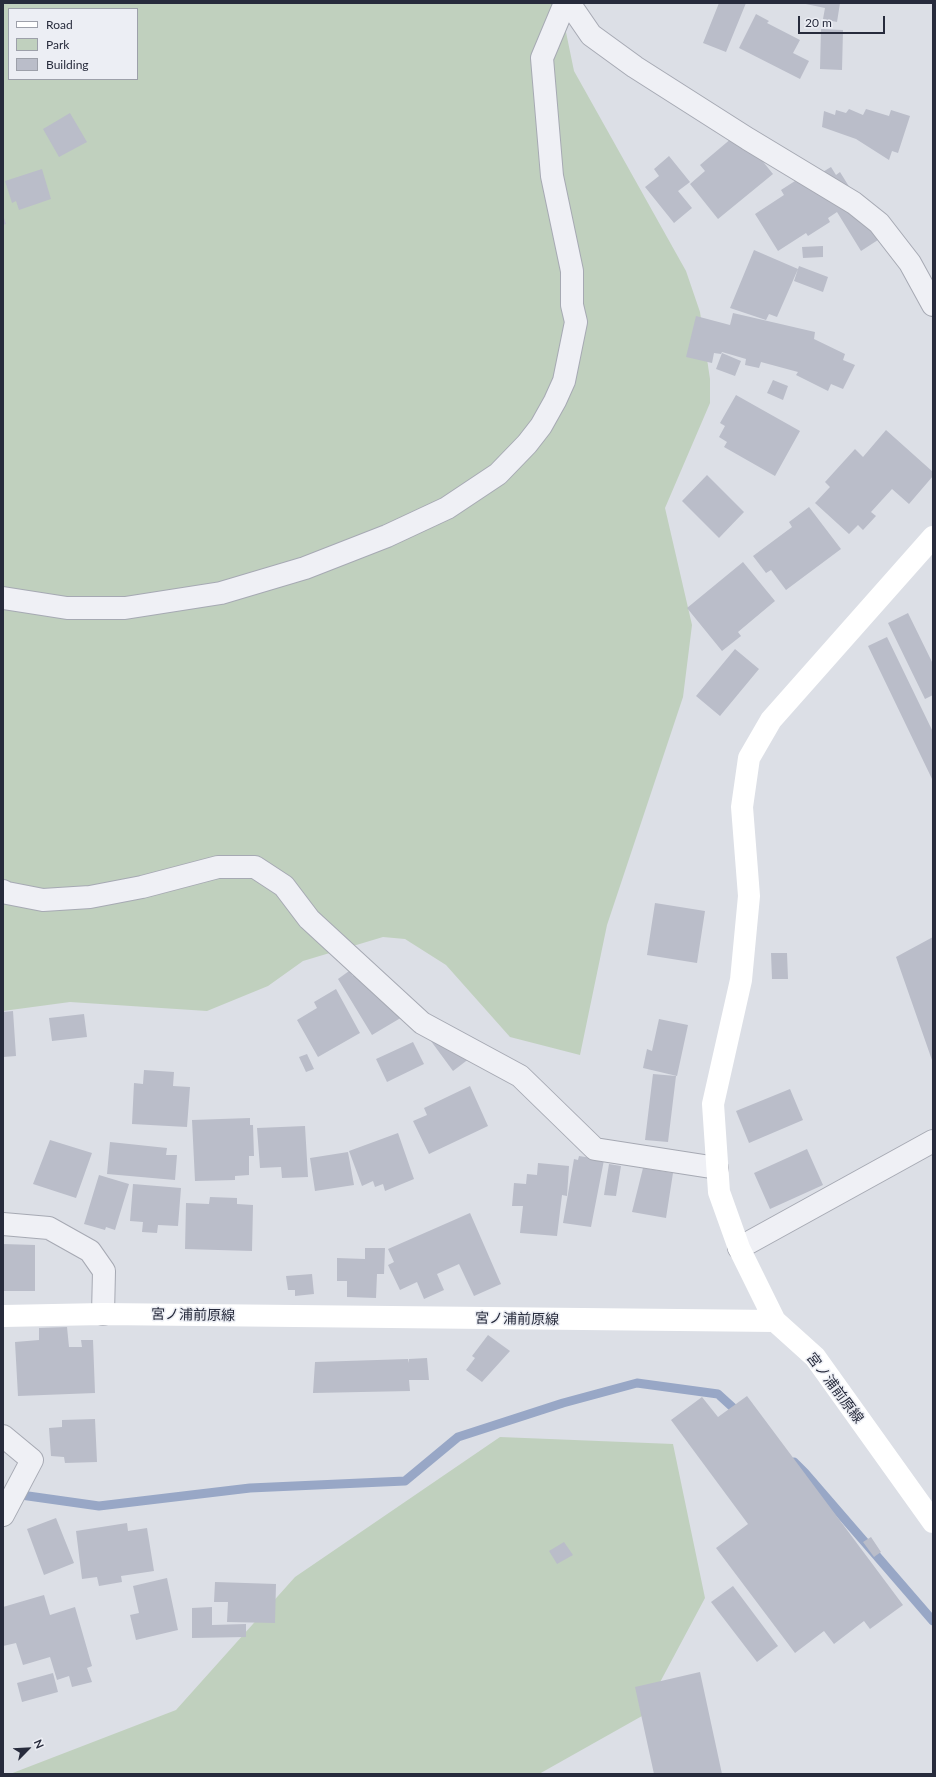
<!DOCTYPE html>
<meta charset="utf-8">
<style>
body{margin:0}
#map{position:relative;width:936px;height:1777px;overflow:hidden;background:#dcdfe6;font-family:Lato,sans-serif}
canvas{display:block}
.frame{position:absolute;inset:0;border:4px solid #272b3c;pointer-events:none}
.legend{position:absolute;left:8px;top:8px;width:130px;height:72px;box-sizing:border-box;background:#eceef4;border:1px solid #9da0aa;margin:0;padding:5px 7px;list-style:none;font-size:12px;color:#272b3c}
.legend li{display:flex;align-items:center;gap:8px;height:20px}
.legend b{width:20px;border:1px solid #9da0aa}
.north{position:absolute;left:8px;top:1729px;width:40px;height:40px;-webkit-text-stroke:3px #eceef4;paint-order:stroke;rotate:66deg;font-size:11px;font-weight:700;line-height:16px;text-align:center;color:#272b3c}
.north::after{content:'';display:block;margin:auto;width:14px;height:18px;background:#272b3c;clip-path:polygon(50% 0,100% 100%,50% 72%,0 100%)}
.scale{position:absolute;left:798px;top:16px;width:87px;height:18px;box-sizing:border-box;border:2px solid #272b3c;border-top:0;padding-left:5px;font-size:12px;line-height:14px;white-space:nowrap;color:#272b3c;-webkit-text-stroke:3px #eceef4;paint-order:stroke}
</style>
<div id="map">
<canvas width="936" height="1777"></canvas>
<div class="frame"></div>
<ul class="legend">
<li><b style="height:5px;background:#fff"></b>Road</li>
<li><b style="height:11px;background:#c0d0be"></b>Park</li>
<li><b style="height:11px;background:#babdc9"></b>Building</li>
</ul>
<div class="north">N</div>
<div class="scale">20 m</div>
</div>
<script>
const context = document.querySelector('canvas').getContext('2d');
context.lineJoin = 'round';
function paint(path, color) { context.fillStyle = color; context.fill(path, 'evenodd'); }
function strokePath(path, color, width, dash) { context.strokeStyle = color; context.lineWidth = width; context.lineCap = dash ? 'butt' : 'round'; context.setLineDash(dash || []); context.stroke(path); }
function write(font, color, halo, rows, align = 'center') {
  context.font = font + ' Lato,"Noto Sans JP",sans-serif'; context.lineWidth = 3; context.setLineDash([]); context.textBaseline = 'middle'; context.strokeStyle = halo; context.fillStyle = color; for (const [text, x, y, turn = 0] of rows) {
    context.save(); context.translate(x, y); context.rotate((+turn || 0) * Math.PI / 180); context.textAlign = isNaN(turn) ? turn : align; if (halo) context.strokeText(text, 0, 0); context.fillText(text, 0, 0); context.restore();
  }
}
paint(new Path2D(`
 M3 3H560L574 71 686 271 700 312 710 379V403L665 508 692 625 683 697 607 925 580 1055 510 1037 446 965 405 939 383 937 303 961 268 986 207 1011 70 1002 3 1011ZM9 9H137V79H9Z
 M500 1437 673 1444 705 1598 642 1716 539 1774H10L176 1710 295 1577Z`), '#c0d0be');
strokePath(new Path2D(`
 M794 1462 805 1473 933 1621
 M14 1494 99 1506 250 1488 405 1481 458 1437 563 1403 637 1383 718 1394 741 1415`), '#98a7c6', 9);
paint(new Path2D(`
 M719 3H746L726 52 703 43Z
 M801 3H840L837 22 823 19 825 8Z
 M756 14 769 21 767 23 800 40 793 53 809 61 800 79 739 48Z
 M821 29 843 30 842 70 820 69Z
 M849 109 863 115 866 109 889 116 891 110 910 116 898 153 892 151 889 160 856 139 822 127 824 111 835 115 836 110 846 113Z
 M70 113 87 142 59 157 43 129Z
 M739 132 773 174 718 219 690 184 705 171 700 165Z
 M669 156 690 182 678 191 692 208 674 223 645 187 659 176 654 169Z
 M831 167 836 175 840 172 881 238 861 251 837 212 828 218 830 222 808 236 806 233 778 251 755 214 784 195 781 190 809 172 821 173Z
 M42 169 51 199 19 210 16 201 12 203 5 181Z
 M3 215 6 224 3 225Z
 M823 246V257L803 258 802 247Z
 M754 250 798 269 777 317 769 314 766 320 730 308Z
 M799 266 828 277 823 292 794 281Z
 M733 313 815 332 814 339 845 354 843 360 855 365 843 389 831 384 828 391 796 375 798 372 761 362 759 368 745 365 746 359 722 352 721 354 714 353 712 363 686 357 696 316 730 325Z
 M722 353 741 361 735 376 716 369Z
 M773 380 788 386 783 400 767 393Z
 M736 395 800 431 775 476 724 447 727 442 719 437 725 426 720 423Z
 M886 430 933 472V476L909 504 892 489 871 512 876 516 863 530 858 525 849 534 815 503 830 487 825 482 855 449 863 457Z
 M707 475 744 512 719 538 682 501Z
 M809 507 841 549 786 590 771 570 766 573 753 556 792 527 789 522Z
 M743 562 775 601 738 632 741 636 722 651 687 608Z
 M908 613 933 664V695L925 699 888 623Z
 M887 637 933 732V781L868 646Z
 M735 649 759 669 720 716 696 696Z
 M655 903 705 911 697 963 647 955Z
 M933 937V1063L896 957Z
 M771 953H787L788 979H772Z
 M373 964 414 1010 372 1035 338 979 349 971 353 976Z
 M336 989 360 1033 318 1057 297 1020 317 1008 314 1002Z
 M13 1011 16 1056 3 1057V1012Z
 M84 1014 87 1037 52 1041 49 1018Z
 M659 1019 688 1025 677 1076 643 1068 647 1049 652 1051Z
 M428 1037 474 1055 453 1071Z
 M413 1042 424 1064 387 1082 376 1059Z
 M307 1054 314 1069 306 1072 299 1057Z
 M144 1070 174 1072 173 1086 190 1087 187 1127 132 1124 134 1083 143 1084Z
 M653 1074 676 1076 668 1142 645 1140Z
 M470 1086 488 1126 429 1154 413 1121 427 1115 424 1108Z
 M790 1089 803 1120 749 1143 736 1111Z
 M250 1118V1125H253L254 1156H249V1175L235 1176V1180L195 1181 192 1120Z
 M305 1126 308 1177 282 1178 281 1167 260 1168 257 1128Z
 M398 1133 414 1179 385 1191 383 1184 375 1187 373 1181 362 1186 349 1151Z
 M50 1140 92 1153 76 1198 33 1184Z
 M110 1142 167 1148 166 1155H177L175 1180 107 1174Z
 M807 1149 823 1185 770 1209 754 1173Z
 M348 1152 354 1185 315 1191 310 1158Z
 M579 1156 604 1160 591 1227 563 1223 574 1159 578 1160Z
 M538 1163 569 1166 567 1196 562 1195 557 1236 520 1233 523 1206H512L514 1183 526 1184 527 1174 537 1175Z
 M609 1164 621 1166 616 1196 604 1195Z
 M643 1168 673 1173 666 1218 632 1212Z
 M99 1175 129 1184 115 1230 106 1227 105 1230 84 1224Z
 M133 1184 181 1188 178 1226 158 1225 157 1233 142 1232 143 1222 130 1221Z
 M210 1197 237 1198V1204L253 1205 252 1251 185 1249 186 1203 209 1204Z
 M470 1213 501 1284 474 1296 459 1264 437 1274 444 1290 424 1299 417 1282 400 1290 388 1265 394 1262 388 1249Z
 M3 1244 35 1245V1291H3Z
 M365 1248H385L384 1274H377L376 1298 347 1297V1281H337V1258L365 1259Z
 M312 1274 314 1294 295 1296V1290H288L286 1276Z
 M67 1327 69 1347H82L81 1340H93L95 1393 18 1396 15 1342 39 1340V1328Z
 M488 1335 510 1351 482 1382 466 1370 475 1358 472 1356Z
 M427 1358 429 1380H409L410 1391 313 1393 315 1362 408 1359 409 1363V1359Z
 M747 1396 903 1605 870 1629 864 1621 834 1644 824 1631 795 1653 716 1548 748 1524 671 1420 702 1397 718 1417Z
 M95 1419 97 1462 65 1463 64 1457 51 1456 49 1428 62 1427V1420Z
 M56 1518 74 1563 44 1575 27 1529Z
 M127 1523 128 1531 147 1528 154 1571 121 1576 122 1582 99 1586 97 1577 82 1579 76 1531Z
 M871 1537 881 1552 874 1557 863 1542Z
 M564 1542 573 1555 557 1564 549 1551Z
 M167 1578 178 1630 136 1640 130 1615 139 1613 133 1586Z
 M215 1582 276 1584 275 1623 227 1622 228 1602H214Z
 M733 1586 778 1646 757 1662 711 1602Z
 M44 1595 50 1615 75 1607 92 1666 87 1668 92 1682 72 1687 69 1676 57 1680 50 1657 23 1665 16 1643 3 1646V1607Z
 M212 1607V1625L246 1624V1637L192 1638V1608Z
 M700 1672 722 1774H654L635 1687Z
 M53 1673 58 1692 22 1702 17 1683Z`), '#babdc9');
const street = new Path2D(`
 M569 3 591 35 635 67 748 139 854 203 879 223 910 263 933 305
 M3 598 67 608H125L221 593 305 568 387 536 447 508 498 474 527 444 541 426 555 401 564 381 576 322 572 305V271L552 176 542 58 565 3
 M3 891 7 893 43 900 90 897 142 887 218 867H255L284 886 309 919 422 1023 520 1076 595 1149 717 1168
 M3 1224 49 1228 90 1251 104 1271 103 1314
 M739 1248 933 1141
 M3 1436 32 1460 3 1515`);
strokePath(street, '#a6a9b3', 24);
strokePath(street, '#eff0f5', 22);
strokePath(new Path2D(`
 M3 1316 103 1314 775 1321 815 1357 933 1522
 M775 1321 739 1248 719 1192 713 1104 741 980 749 896 742 807 749 758 771 720 933 537`), '#fff', 22);
write('14px', '#272b3c', '#eceef4', [
 ["宮ノ浦前原線",193,1315,1],
 ["宮ノ浦前原線",517,1319,1],
 ["宮ノ浦前原線",835,1388,53]
]);
</script>
